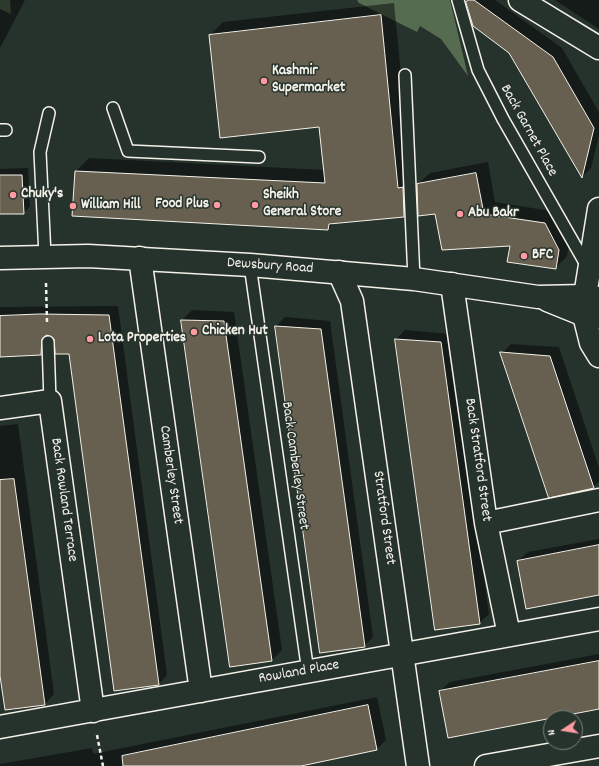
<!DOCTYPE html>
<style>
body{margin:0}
#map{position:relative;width:599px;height:766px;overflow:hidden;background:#26332d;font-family:Dekko,sans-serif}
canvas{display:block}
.north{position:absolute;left:543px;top:710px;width:40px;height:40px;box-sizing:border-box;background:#26332d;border:1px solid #787f78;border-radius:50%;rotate:258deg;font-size:11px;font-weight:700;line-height:16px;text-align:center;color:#f4f1e8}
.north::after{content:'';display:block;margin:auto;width:14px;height:18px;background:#ff9aa2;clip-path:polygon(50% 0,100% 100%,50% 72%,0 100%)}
</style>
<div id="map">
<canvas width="599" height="766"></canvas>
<div class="north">N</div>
</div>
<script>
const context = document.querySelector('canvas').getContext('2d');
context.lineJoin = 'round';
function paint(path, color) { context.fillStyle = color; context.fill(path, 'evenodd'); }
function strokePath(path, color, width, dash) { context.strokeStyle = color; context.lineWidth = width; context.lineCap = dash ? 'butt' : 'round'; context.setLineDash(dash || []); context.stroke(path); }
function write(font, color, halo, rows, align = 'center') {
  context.font = font + ' Dekko,sans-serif'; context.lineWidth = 3; context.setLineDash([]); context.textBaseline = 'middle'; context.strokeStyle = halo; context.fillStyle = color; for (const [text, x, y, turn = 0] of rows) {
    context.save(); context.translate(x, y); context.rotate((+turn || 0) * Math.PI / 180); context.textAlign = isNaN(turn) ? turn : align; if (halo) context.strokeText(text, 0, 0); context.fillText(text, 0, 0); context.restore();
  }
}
paint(new Path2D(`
 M0 0H10L11 14 0 9Z
 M357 0H450L468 76 441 39 420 26 417 32 359 3Z`), '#556c51');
paint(new Path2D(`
 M0 0H25L0 48Z
 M470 0H495L562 48 599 112V135L591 168 583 176 510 52Z
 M555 0H599V29Z
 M394 3 411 176 416 175V186L430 173 488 162 495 202 557 212 570 238 567 256 556 268 511 245 436 213 419 201 404 216 334 223 328 229 76 171 89 158 325 170 320 126 210 35 223 22Z
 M28 168 30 206 24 213H0V169Z
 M118 306 167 675 158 685 70 353 51 335 50 345 41 354 0 357V307Z
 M192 310 234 312 282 650 272 660 231 666 182 320Z
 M285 317 330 321 373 637 364 646 321 652 276 326Z
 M405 330 450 334 489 614 479 623 396 339Z
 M511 344 559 347 599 468V482L593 487 502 353Z
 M18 424 54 694 45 704 0 667V426Z
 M599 539V594L518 561 528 552Z
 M599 654V708L440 691 450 682Z
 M377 697 386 740 377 749 295 766H0V764L92 748 93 754Z`), '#0007');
const building = new Path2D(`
 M468 0H474L553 57 594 128 582 178 509 53 473 26 466 3Z
 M381 15 398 188 403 187 404 217 329 224 328 230 72 216 75 171 325 183 319 127 220 138 209 35Z
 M476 173 484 214 545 223 559 250 556 269 507 262 510 246 442 250 435 214 418 216 417 184Z
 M0 175H22L24 214H0Z
 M40 314 109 315 159 685 114 691 69 354H55L54 339 47 335 42 339 41 355 0 357V316Z
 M181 320 224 321 272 661 230 667Z
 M275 326 321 329 365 647 320 653Z
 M395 339 441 342 480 624 435 630Z
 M500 352 550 356 594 488 549 498Z
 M14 479 45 705 5 710 0 676V480Z
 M599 545V595L526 609 517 561Z
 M599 661V709L448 738 439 691Z
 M368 705 377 750 301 766H123L122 756Z`);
paint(building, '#676050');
strokePath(building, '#f4f1e8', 1);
const lane = new Path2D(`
 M458 0 478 70 503 119 588 268
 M405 75 414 279
 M113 108 128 151 259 157
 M0 130H6
 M45 256 40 152 49 113
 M250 265 308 672
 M48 342 50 401`);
const street = new Path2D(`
 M520 0 599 48
 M140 258 201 691
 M339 272 352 301 418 766
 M452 284 486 523 509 635
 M585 296 599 209
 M584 315 591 343 599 356
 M0 408 50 401 93 711
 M486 523 599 500
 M0 727 599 619
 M486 766 599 746`);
const primary = new Path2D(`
 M0 258 88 256 250 265 414 279 538 297 585 296 599 298
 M547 300 584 315 599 317`);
strokePath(lane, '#f4f1e8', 14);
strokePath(street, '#f4f1e8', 25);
strokePath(primary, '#f4f1e8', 25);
strokePath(new Path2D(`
 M46 283 47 322
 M97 735 103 766`), '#f4f1e8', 2.5, [4, 3]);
strokePath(lane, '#26332d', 11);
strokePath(street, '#26332d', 22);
strokePath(primary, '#26332d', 22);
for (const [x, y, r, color] of [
 [264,81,4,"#ff9aa2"],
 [13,195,4,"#ff9aa2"],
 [217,205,4,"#ff9aa2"],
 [255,205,4,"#ff9aa2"],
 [73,206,4,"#ff9aa2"],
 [460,214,4,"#ff9aa2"],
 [524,256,4,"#ff9aa2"],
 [194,332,4,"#ff9aa2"],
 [90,339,4,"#ff9aa2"]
]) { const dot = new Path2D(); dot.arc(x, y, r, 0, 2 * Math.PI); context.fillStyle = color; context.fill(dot); strokePath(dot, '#26332d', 1.5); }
write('bold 15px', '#f4f1e8', '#26332d', [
 ["Kashmir",272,72],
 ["Supermarket",272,89],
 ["Chuky's",21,195],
 ["Sheikh",263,196],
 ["General Store",263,213],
 ["Food Plus",209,205,"right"],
 ["William Hill",81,206],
 ["Abu Bakr",468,214],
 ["BFC",532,256],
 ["Chicken Hut",202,332],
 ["Lota Properties",98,339]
], 'left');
write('15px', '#f4f1e8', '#26332d', [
 ["Back Garnet Place",528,131,61],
 ["Dewsbury Road",270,267,4],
 ["Back Stratford Street",477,460,82],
 ["Back Camberley Street",294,466,82],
 ["Camberley Street",170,475,82],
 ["Back Rowland Terrace",63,500,82],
 ["Stratford Street",383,518,82],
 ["Rowland Place",299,673,-10]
]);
</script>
